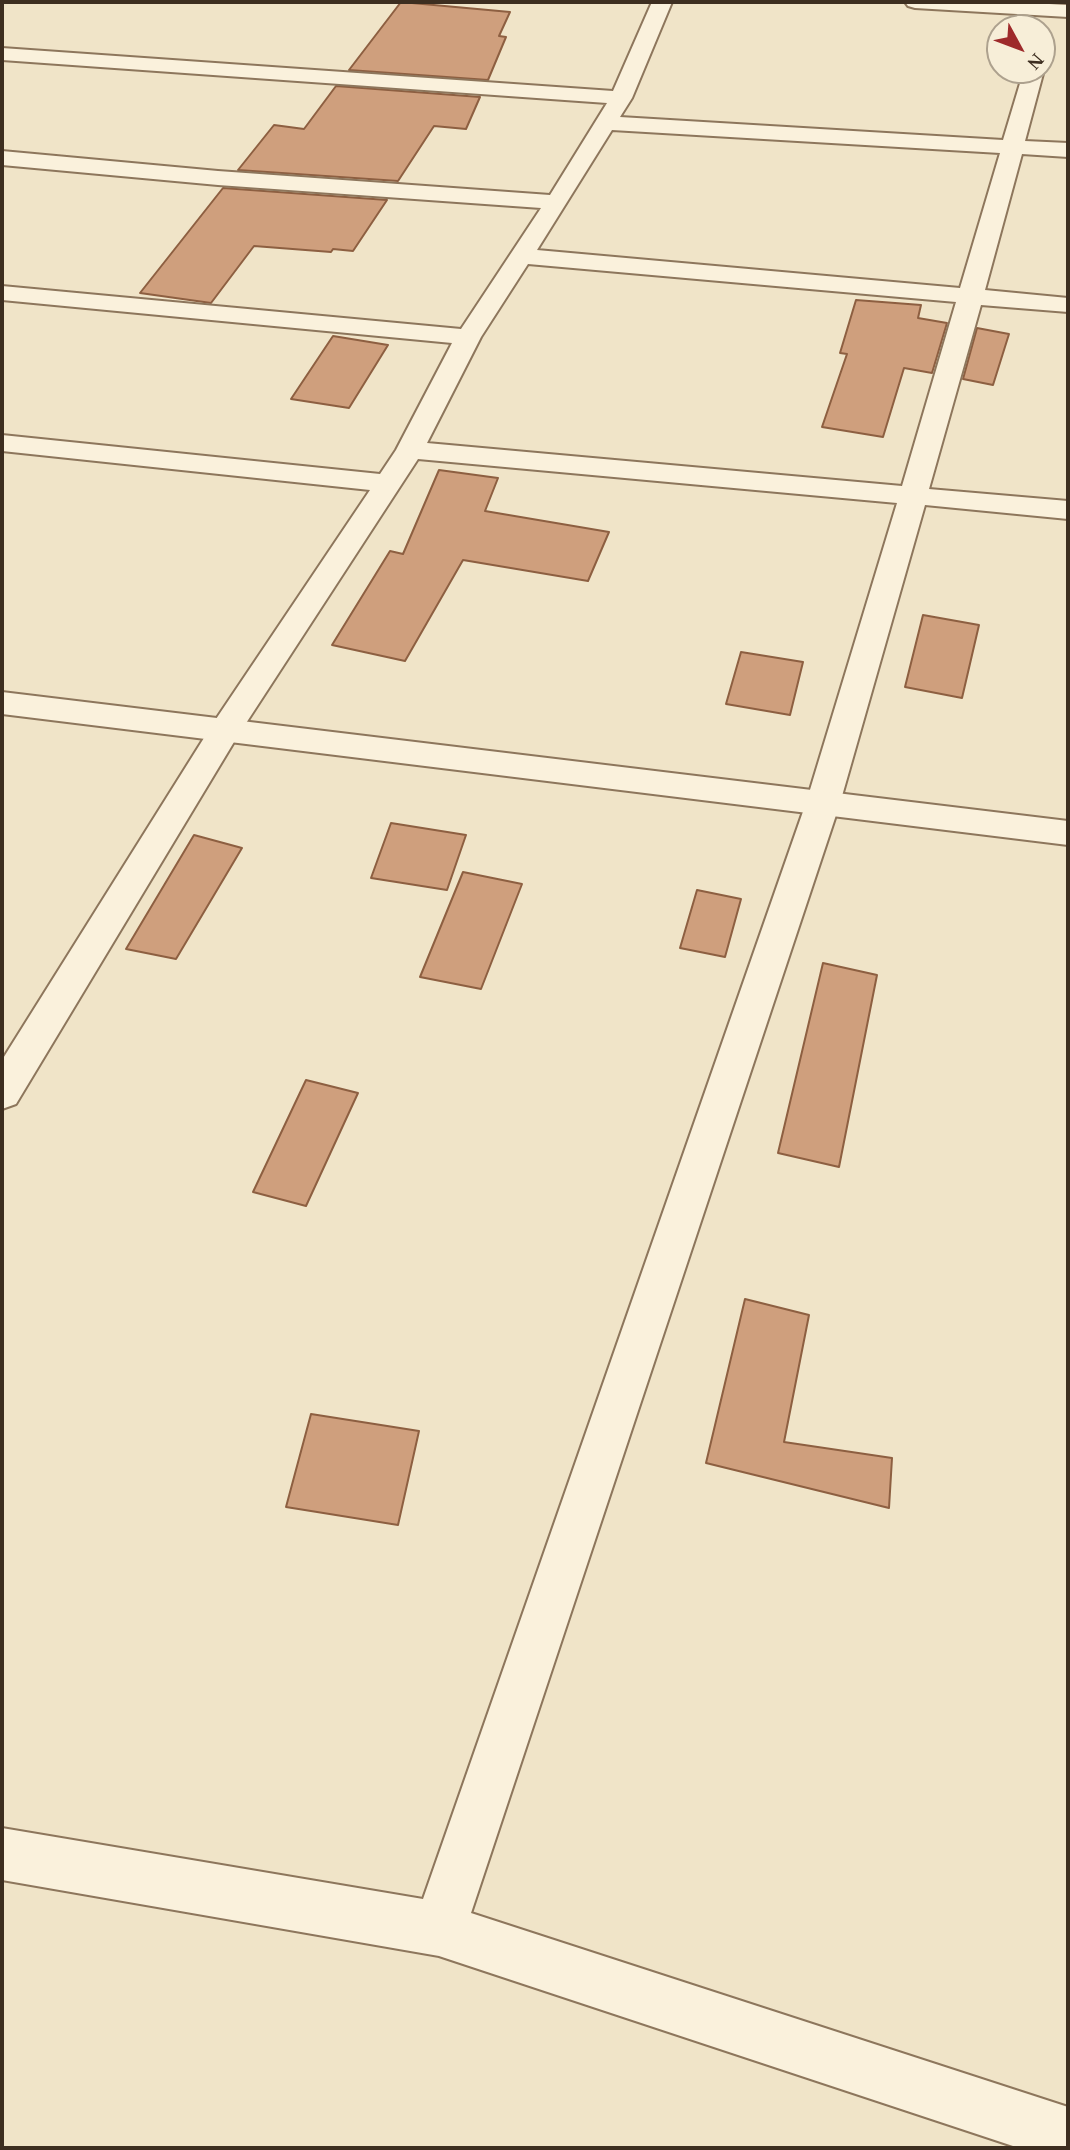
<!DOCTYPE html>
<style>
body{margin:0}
#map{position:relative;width:1070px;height:2150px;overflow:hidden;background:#f0e4c8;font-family:Georgia,serif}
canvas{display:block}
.frame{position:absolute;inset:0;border:4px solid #3d2e20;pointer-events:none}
.north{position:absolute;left:986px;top:14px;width:70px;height:70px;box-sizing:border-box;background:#f7eed8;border:2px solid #ada18e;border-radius:50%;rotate:131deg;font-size:19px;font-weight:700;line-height:28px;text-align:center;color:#3d2e20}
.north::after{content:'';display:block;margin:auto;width:24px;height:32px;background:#9e2a2b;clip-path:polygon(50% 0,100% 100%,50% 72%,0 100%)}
</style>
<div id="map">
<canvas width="1070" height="2150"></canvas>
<div class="frame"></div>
<div class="north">N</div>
</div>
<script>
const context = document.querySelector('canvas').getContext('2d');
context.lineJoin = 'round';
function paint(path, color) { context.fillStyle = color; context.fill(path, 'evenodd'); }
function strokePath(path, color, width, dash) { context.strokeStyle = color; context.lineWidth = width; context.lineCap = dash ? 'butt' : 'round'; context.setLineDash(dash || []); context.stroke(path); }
const building = new Path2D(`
 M401 2 510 12 499 36 506 37 488 80 349 70Z
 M336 86 480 97 466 129 434 126 398 181 238 170 274 125 304 129Z
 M223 188 387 200 353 251 333 249 331 252 254 246 211 303 140 293Z
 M856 300 921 305 918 318 947 323 932 373 904 368 883 437 822 427 847 354 840 353Z
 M977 328 1009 334 993 385 963 379Z
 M333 336 388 345 349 408 291 399Z
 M439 470 498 478 485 511 609 532 588 581 463 560 405 661 332 645 390 551 403 554Z
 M923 615 979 625 962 698 905 687Z
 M741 652 803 662 790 715 726 704Z
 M391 823 466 835 447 890 371 878Z
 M194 835 242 848 176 959 126 949Z
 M463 872 522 884 481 989 420 977Z
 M697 890 741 899 725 957 680 948Z
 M823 963 877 975 839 1167 778 1153Z
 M306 1080 358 1093 306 1206 253 1192Z
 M745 1299 809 1315 784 1442 892 1458 889 1508 706 1463Z
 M311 1414 419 1431 398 1525 286 1507Z`);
paint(building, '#cf9f7d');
strokePath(building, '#8d5f41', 2);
const minor = new Path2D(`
 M652 2H672L632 98 620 117 1003 140 1024 70H1042V66L1044 70 1025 141 1068 143V157L1022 154 985 290 1068 298V312L981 305 929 489 1068 501V519L925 505 840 803 471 1913 1068 2107V2148H1019L439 1956 2 1880V1828L423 1899 806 803 897 503 418 459 237 737 16 1104 2 1109V1060L214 722 370 490 2 451V435L380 474 396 450 452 343 2 300V286L461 329 541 208 218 185 2 165V151L218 171 550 195 607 103 2 60V48L613 91ZM612 130 1000 153 960 288 537 250ZM528 264 956 302 902 486 427 443 481 337Z
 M905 2H1012L1068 5V17L915 8 908 6Z`);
const tertiary = new Path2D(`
 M2 692 1068 821V845L2 714Z`);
strokePath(minor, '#8d765c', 4);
strokePath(tertiary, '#8d765c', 4);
paint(minor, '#faf1dc');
paint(tertiary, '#faf1dc');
</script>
